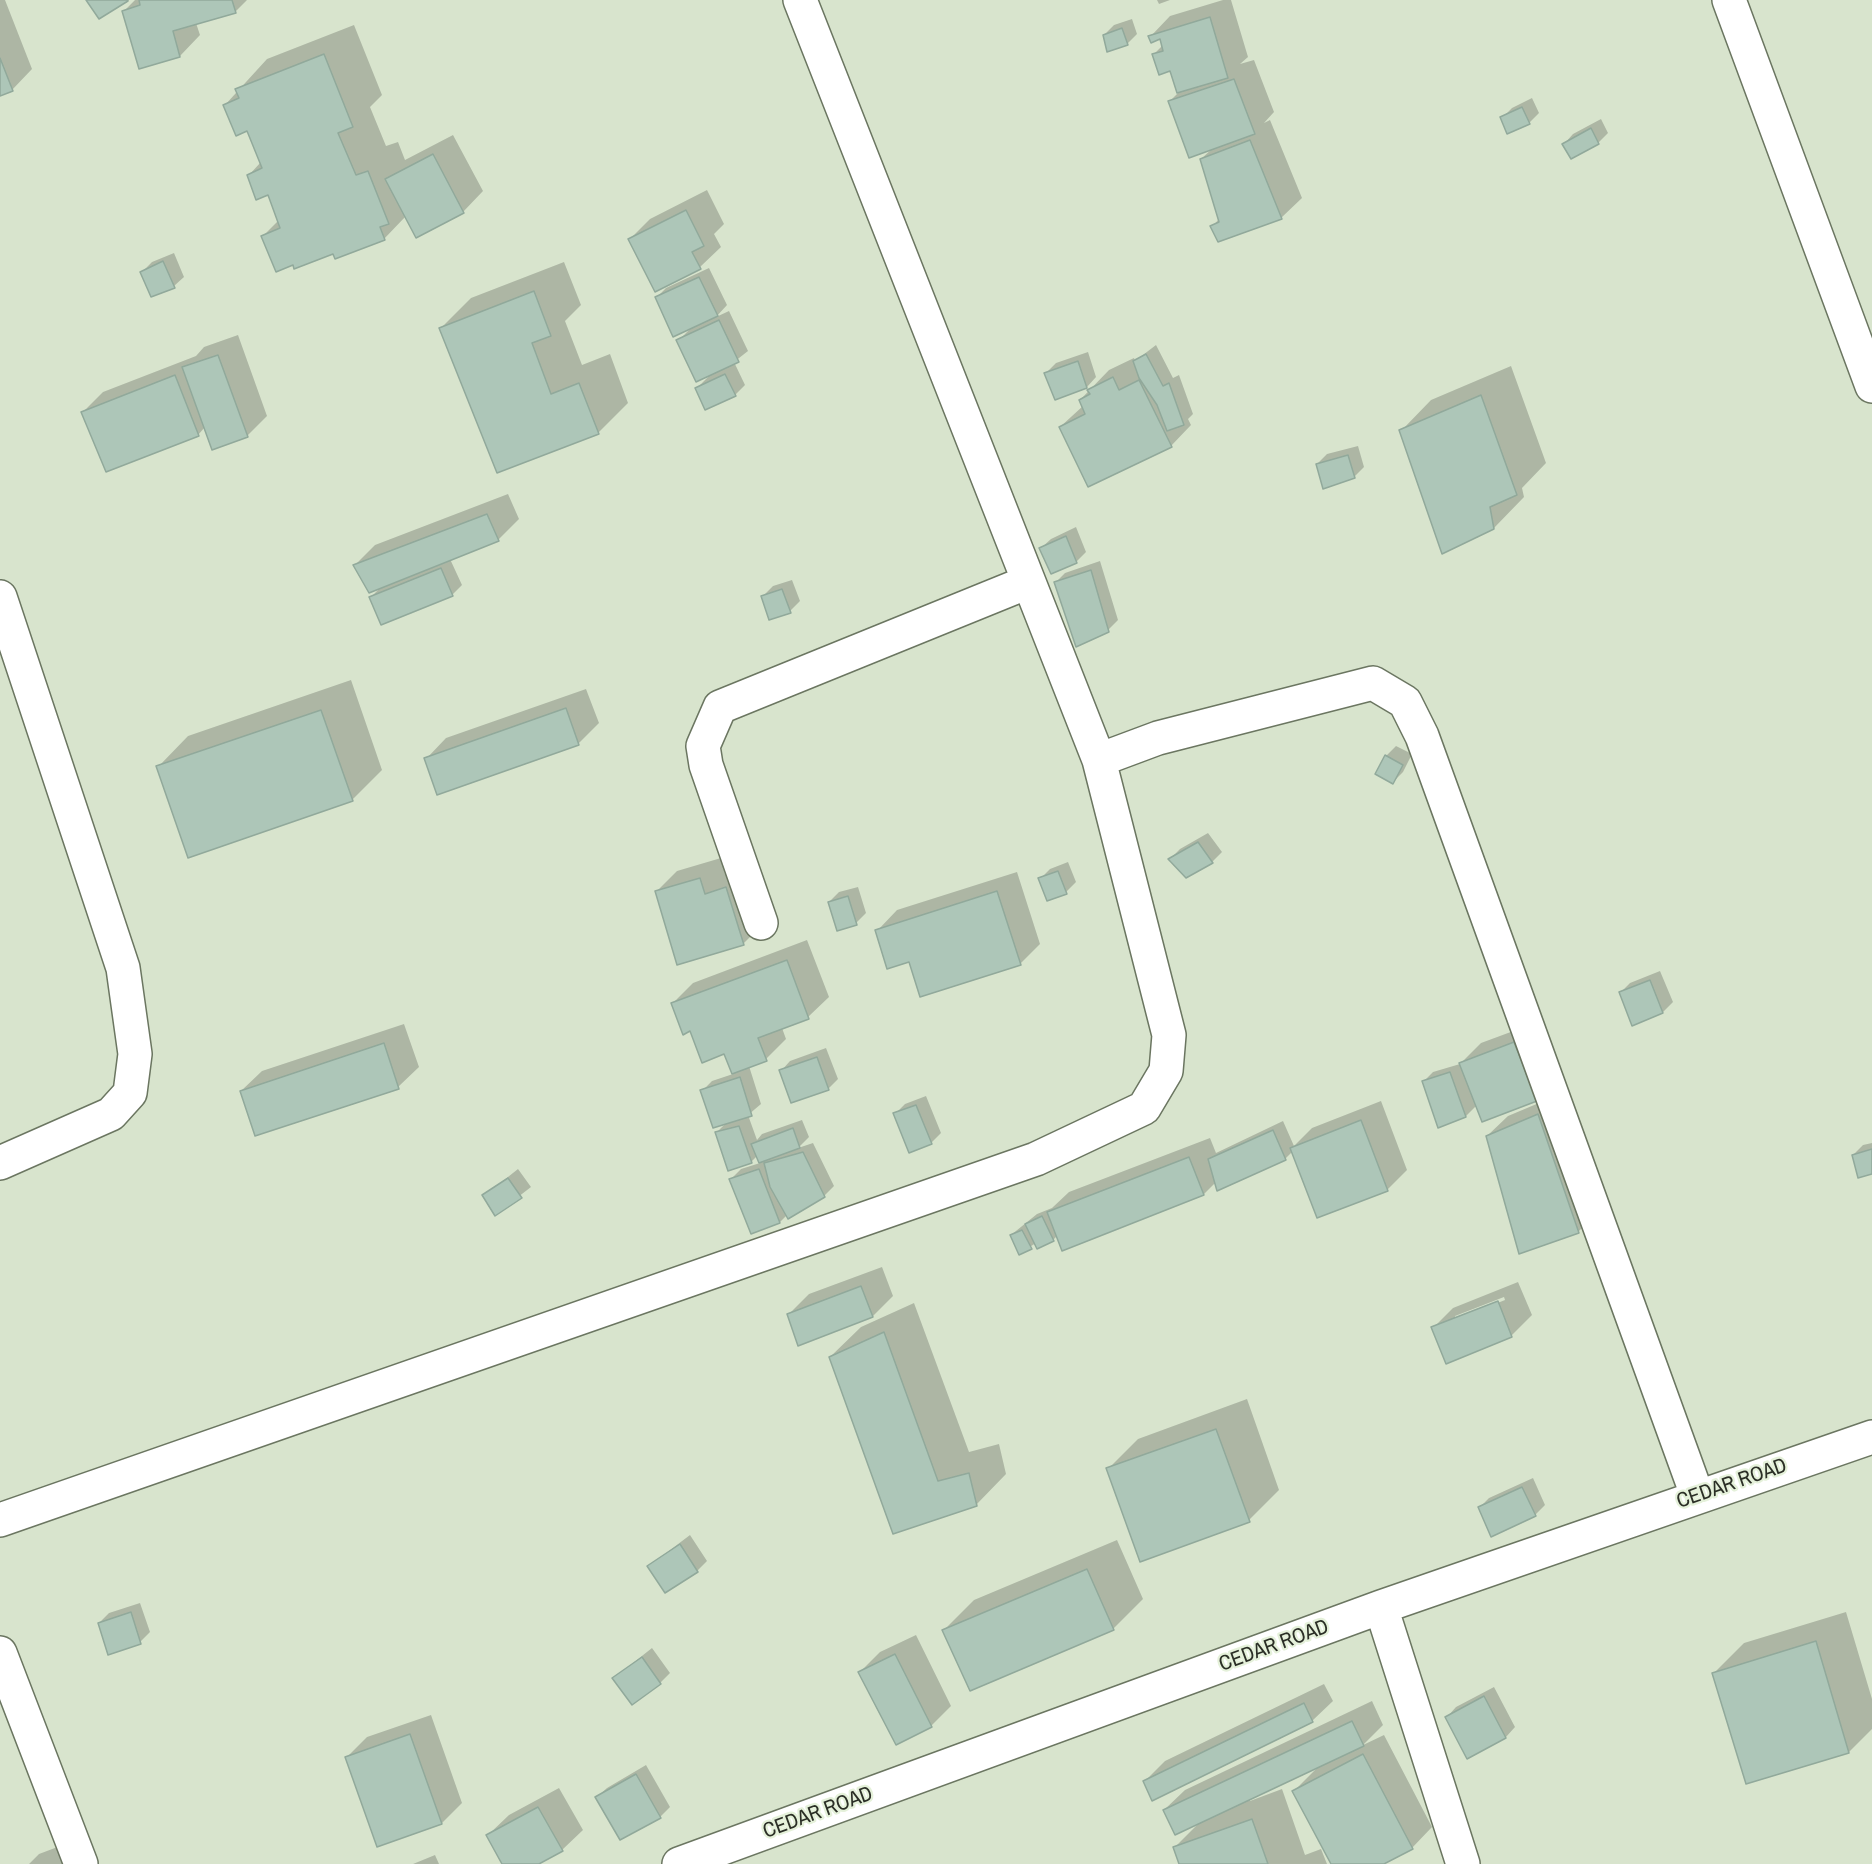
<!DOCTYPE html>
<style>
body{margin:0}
canvas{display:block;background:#d8e4cd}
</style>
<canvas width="1872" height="1864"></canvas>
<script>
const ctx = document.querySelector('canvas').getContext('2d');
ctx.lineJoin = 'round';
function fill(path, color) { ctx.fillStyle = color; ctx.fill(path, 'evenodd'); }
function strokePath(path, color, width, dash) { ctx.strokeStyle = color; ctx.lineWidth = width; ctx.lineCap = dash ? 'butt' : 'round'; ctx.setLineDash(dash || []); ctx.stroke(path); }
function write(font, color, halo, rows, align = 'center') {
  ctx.font = font + ' "Archivo Narrow",sans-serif'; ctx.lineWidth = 4.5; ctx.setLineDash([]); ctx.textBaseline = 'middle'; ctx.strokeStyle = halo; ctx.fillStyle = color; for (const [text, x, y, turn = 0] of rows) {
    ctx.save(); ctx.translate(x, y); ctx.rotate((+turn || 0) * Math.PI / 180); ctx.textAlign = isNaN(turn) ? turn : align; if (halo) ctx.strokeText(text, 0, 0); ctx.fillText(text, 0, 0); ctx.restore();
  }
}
const shadow = new Path2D(`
 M 0,0 L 5,0 L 32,69 L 12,90 L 0,95 Z
 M 135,0 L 247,0 L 235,12 L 196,23 L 200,35 L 180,56 L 124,11 Z
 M 1157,0 L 1170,0 L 1159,4 Z
 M 1223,0 L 1231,0 L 1248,57 L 1240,64 L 1254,60 L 1274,112 L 1264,123 L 1270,120 L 1302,198 L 1281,218 L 1212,227 L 1219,219 L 1201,159 L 1213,148 L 1170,101 L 1178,93 L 1171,69 L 1154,54 L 1163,45 L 1161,37 L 1150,37 L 1170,16 Z
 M 1132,19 L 1137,34 L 1127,44 L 1104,35 L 1114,25 Z
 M 354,25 L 382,95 L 370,107 L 386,146 L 398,142 L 405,160 L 453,135 L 483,191 L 463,212 L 406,216 L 384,239 L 333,252 L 263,236 L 279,220 L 268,193 L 249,175 L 261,162 L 248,129 L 225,105 L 267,59 Z
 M 1532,98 L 1539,113 L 1529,123 L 1502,118 L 1512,108 Z
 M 1601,119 L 1608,133 L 1599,142 L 1572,157 L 1564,144 L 1573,134 Z
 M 707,190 L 724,224 L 714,234 L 721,247 L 700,267 L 655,290 L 630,239 L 650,219 Z
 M 174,253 L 184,277 L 174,286 L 142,272 L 152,262 Z
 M 564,262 L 581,305 L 565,321 L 582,365 L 610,354 L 628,403 L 598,433 L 441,328 L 471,298 Z
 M 709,268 L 727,305 L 716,317 L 729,311 L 748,351 L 734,362 L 745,385 L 735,395 L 697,388 L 712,373 L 678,341 L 691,328 L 656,298 L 666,288 Z
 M 238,335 L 267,416 L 247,436 L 205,427 L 198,435 L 83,412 L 103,392 L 196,356 L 204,347 Z
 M 1156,345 L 1173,378 L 1179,375 L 1193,414 L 1188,419 L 1191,425 L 1171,446 L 1060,427 L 1083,406 L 1080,400 L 1109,370 L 1134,358 L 1135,361 Z
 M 1088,352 L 1096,377 L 1087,387 L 1046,373 L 1056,363 Z
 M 1511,366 L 1546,463 L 1522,488 L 1524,497 L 1494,528 L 1401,431 L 1431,400 Z
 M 1358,446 L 1364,467 L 1354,477 L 1317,464 L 1327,454 Z
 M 508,494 L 519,519 L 498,540 L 450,559 L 462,585 L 452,595 L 371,597 L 383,585 L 355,565 L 375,545 Z
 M 1076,527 L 1086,552 L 1076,562 L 1041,548 L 1051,539 Z
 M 1100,561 L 1118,620 L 1108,630 L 1055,583 L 1065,573 Z
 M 792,580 L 800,601 L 790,611 L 763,596 L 773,586 Z
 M 351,680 L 382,770 L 352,800 L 158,767 L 188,736 Z
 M 586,689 L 599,723 L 579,743 L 438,793 L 426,759 L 446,738 Z
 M 1396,746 L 1412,754 L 1403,772 L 1393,782 L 1386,756 Z
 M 1208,833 L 1222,852 L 1212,862 L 1170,859 L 1180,849 Z
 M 721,858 L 725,874 L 746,868 L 763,924 L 743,944 L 656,892 L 677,871 Z
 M 1068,862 L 1076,882 L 1066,892 L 1040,879 L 1050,869 Z
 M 1017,872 L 1040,944 L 1020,964 L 910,960 L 877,931 L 897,910 Z
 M 858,887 L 866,913 L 856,923 L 829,902 L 839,892 Z
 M 807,940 L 829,997 L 808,1017 L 782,1028 L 786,1039 L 766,1059 L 749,1066 L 761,1104 L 748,1115 L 757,1140 L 762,1134 L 802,1120 L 809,1137 L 798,1148 L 813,1143 L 834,1186 L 824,1196 L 788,1217 L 787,1215 L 780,1222 L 752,1232 L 731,1179 L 741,1169 L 760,1163 L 757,1156 L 752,1161 L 729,1170 L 716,1133 L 727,1122 L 702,1091 L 712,1081 L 733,1074 L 725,1052 L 691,1029 L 672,1004 L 693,983 Z
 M 1660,971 L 1673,1002 L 1663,1012 L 1633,1024 L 1620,993 L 1630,983 Z
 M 1535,1023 L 1536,1100 L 1477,1105 L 1466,1116 L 1423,1082 L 1433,1072 L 1460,1064 L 1481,1043 Z
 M 404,1024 L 419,1067 L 398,1087 L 241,1091 L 262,1071 Z
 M 826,1048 L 838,1079 L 828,1089 L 781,1071 L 790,1061 Z
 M 1558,1095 L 1599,1211 L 1579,1231 L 1520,1252 L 1487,1136 L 1508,1116 Z
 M 926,1096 L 941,1133 L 931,1143 L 895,1114 L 905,1104 Z
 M 1381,1101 L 1407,1170 L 1387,1190 L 1293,1151 L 1285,1159 L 1216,1182 L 1204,1194 L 1057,1236 L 1053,1240 L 1036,1243 L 1020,1253 L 1011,1235 L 1037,1214 L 1052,1208 L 1069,1192 L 1210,1138 L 1216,1153 L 1283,1121 L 1294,1146 L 1312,1128 Z
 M 1872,1143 L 1872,1172 L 1853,1155 L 1863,1145 Z
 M 518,1169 L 531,1187 L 496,1214 L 484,1196 Z
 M 882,1267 L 893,1296 L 873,1316 L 799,1344 L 789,1314 L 809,1294 Z
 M 1518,1282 L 1532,1315 L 1511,1336 L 1433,1328 L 1453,1308 ZM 1504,1297 L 1505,1300 L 1455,1320 L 1455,1316 Z
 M 914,1303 L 969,1452 L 999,1444 L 1006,1474 L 976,1505 L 894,1532 L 830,1357 L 861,1327 Z
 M 1247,1399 L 1279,1490 L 1249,1520 L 1108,1469 L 1138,1439 Z
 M 1533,1478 L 1545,1505 L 1535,1515 L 1479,1508 L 1489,1498 Z
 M 690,1535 L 707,1561 L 697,1571 L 649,1566 Z
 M 1117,1540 L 1143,1599 L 1113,1629 L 944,1630 L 974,1600 Z
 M 140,1603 L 150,1632 L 140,1642 L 99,1623 L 109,1613 Z
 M 1846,1612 L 1872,1699 L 1872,1729 L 1849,1752 L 1714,1673 L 1744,1643 Z
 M 916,1635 L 951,1706 L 931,1726 L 860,1672 L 880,1652 Z
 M 652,1648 L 670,1673 L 660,1683 L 614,1678 Z
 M 1324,1684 L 1333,1701 L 1312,1721 L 1144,1782 L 1165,1761 Z
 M 1494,1687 L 1515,1727 L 1506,1737 L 1468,1757 L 1447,1717 L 1456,1707 Z
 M 1372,1701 L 1383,1725 L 1363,1745 L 1384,1735 L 1432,1827 L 1412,1848 L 1380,1864 L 1332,1864 L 1294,1791 L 1318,1767 L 1249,1799 L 1250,1801 L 1282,1789 L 1305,1855 L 1321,1849 L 1327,1864 L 1181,1864 L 1175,1847 L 1199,1823 L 1164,1810 L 1185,1790 Z
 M 431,1715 L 462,1803 L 442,1823 L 346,1758 L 367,1737 Z
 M 646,1765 L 670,1807 L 660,1817 L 597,1797 L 607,1788 Z
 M 559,1788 L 583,1830 L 562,1850 L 536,1864 L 504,1864 L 488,1835 L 509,1815 Z
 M 76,1840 L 85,1864 L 29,1864 L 39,1854 Z
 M 435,1855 L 439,1864 L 413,1864 Z`);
const building = new Path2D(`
 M 86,0 L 128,0 L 128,1 L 99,19 Z
 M 139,0 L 232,0 L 236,13 L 173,31 L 180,57 L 139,69 L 122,11 L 140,5 Z
 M 1210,17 L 1228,78 L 1177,93 L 1170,71 L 1159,75 L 1152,54 L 1163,51 L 1160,39 L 1151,43 L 1148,36 Z
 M 1122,28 L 1128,45 L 1107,52 L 1103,35 Z
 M 324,54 L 353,127 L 338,133 L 356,175 L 368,171 L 389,224 L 380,227 L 385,240 L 335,259 L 333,254 L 294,269 L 293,265 L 276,272 L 261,236 L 280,228 L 268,195 L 256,200 L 247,175 L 262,168 L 247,131 L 236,136 L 223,105 L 239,98 L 235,89 Z
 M 0,58 L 13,91 L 0,96 Z
 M 1234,79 L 1255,134 L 1189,158 L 1168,101 Z
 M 1522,107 L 1530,124 L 1507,134 L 1500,117 Z
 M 1591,128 L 1599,144 L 1571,159 L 1562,144 Z
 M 1250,140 L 1282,219 L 1218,242 L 1210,226 L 1219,222 L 1200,159 Z
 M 433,154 L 464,213 L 416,238 L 385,179 Z
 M 686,210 L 704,246 L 692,252 L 701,269 L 655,292 L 628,239 Z
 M 163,261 L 175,288 L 151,297 L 140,272 Z
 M 699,277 L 718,316 L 673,337 L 655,297 Z
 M 534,291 L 551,336 L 532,343 L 551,394 L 579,383 L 599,434 L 497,473 L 439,328 Z
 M 719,320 L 739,362 L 696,382 L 676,340 Z
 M 1146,354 L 1163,386 L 1169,383 L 1184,425 L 1167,431 L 1157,405 L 1139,378 L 1133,361 Z
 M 218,355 L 248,437 L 212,450 L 182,367 Z
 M 1078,361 L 1087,388 L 1055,400 L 1044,373 Z
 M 725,374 L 736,396 L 705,410 L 695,388 Z
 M 175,375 L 199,436 L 106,472 L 81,412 Z
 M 1113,377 L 1119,390 L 1139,380 L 1172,447 L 1088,487 L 1059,427 L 1085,414 L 1079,400 L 1090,394 L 1087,390 Z
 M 1481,395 L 1517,495 L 1490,507 L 1494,529 L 1442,554 L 1399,430 Z
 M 1348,455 L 1355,478 L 1323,489 L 1316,464 Z
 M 487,514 L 499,541 L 369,593 L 353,565 Z
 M 1066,536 L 1077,563 L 1051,574 L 1039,548 Z
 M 441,568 L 453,596 L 381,625 L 369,597 Z
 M 1091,570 L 1109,632 L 1076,647 L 1054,582 Z
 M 782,589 L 791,613 L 769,620 L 761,596 Z
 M 566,708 L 579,745 L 437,795 L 424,758 Z
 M 321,710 L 353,801 L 188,858 L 156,766 Z
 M 1385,755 L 1403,765 L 1393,784 L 1375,774 Z
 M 1198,842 L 1213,863 L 1186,878 L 1168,859 Z
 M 1058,871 L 1067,894 L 1047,901 L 1038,878 Z
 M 700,878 L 705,894 L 726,887 L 744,945 L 677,965 L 655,891 Z
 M 997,891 L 1021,965 L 920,997 L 909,962 L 887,969 L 875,930 Z
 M 848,896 L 857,925 L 837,931 L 828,902 Z
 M 787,960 L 809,1019 L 758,1038 L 767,1061 L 732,1074 L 724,1054 L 702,1063 L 690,1031 L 683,1035 L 671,1003 Z
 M 1650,980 L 1663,1013 L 1632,1026 L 1619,992 Z
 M 1514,1042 L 1537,1101 L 1482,1122 L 1459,1063 Z
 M 384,1043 L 399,1089 L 255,1136 L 240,1091 Z
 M 817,1057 L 829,1090 L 791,1103 L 779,1070 Z
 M 1450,1072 L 1466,1117 L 1438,1128 L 1422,1081 Z
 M 740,1077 L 752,1116 L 713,1128 L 700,1090 Z
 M 916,1105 L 932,1144 L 909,1153 L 893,1113 Z
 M 1538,1114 L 1579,1233 L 1519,1254 L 1486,1136 Z
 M 1361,1120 L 1388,1191 L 1317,1218 L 1290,1148 Z
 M 739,1126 L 752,1163 L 728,1171 L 715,1132 Z
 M 793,1128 L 800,1148 L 759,1163 L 751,1144 Z
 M 1273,1130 L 1286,1160 L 1217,1191 L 1208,1159 Z
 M 1872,1149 L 1872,1174 L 1858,1178 L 1852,1155 Z
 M 803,1152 L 825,1197 L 788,1219 L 770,1187 L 764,1163 Z
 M 1189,1157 L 1204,1195 L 1062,1251 L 1047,1212 Z
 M 759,1169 L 780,1223 L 751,1234 L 729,1179 Z
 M 508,1178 L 522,1198 L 495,1216 L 482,1195 Z
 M 1042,1216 L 1054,1241 L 1037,1249 L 1025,1224 Z
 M 1022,1230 L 1032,1249 L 1019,1255 L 1010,1235 Z
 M 861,1286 L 873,1317 L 798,1346 L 787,1314 Z
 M 1498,1301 L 1512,1337 L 1446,1364 L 1431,1327 Z
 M 884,1332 L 938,1481 L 969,1473 L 977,1506 L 893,1534 L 829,1357 Z
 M 1216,1429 L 1250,1522 L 1140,1562 L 1106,1468 Z
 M 1522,1487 L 1536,1516 L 1491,1537 L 1478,1507 Z
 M 680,1544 L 698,1572 L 665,1593 L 647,1566 Z
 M 1087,1569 L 1114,1630 L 970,1691 L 942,1630 Z
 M 131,1612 L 141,1644 L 108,1655 L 98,1623 Z
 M 1816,1641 L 1849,1753 L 1746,1784 L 1712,1673 Z
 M 895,1654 L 932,1727 L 896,1745 L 858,1672 Z
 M 642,1657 L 661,1684 L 632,1705 L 612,1678 Z
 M 1484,1696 L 1506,1738 L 1467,1759 L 1445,1717 Z
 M 1304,1703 L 1313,1722 L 1152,1801 L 1143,1781 Z
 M 1352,1721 L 1364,1746 L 1175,1835 L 1163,1810 Z
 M 410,1734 L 442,1824 L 377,1847 L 345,1757 Z
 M 1363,1754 L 1413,1849 L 1384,1864 L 1331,1864 L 1292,1791 Z
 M 636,1774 L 661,1818 L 620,1840 L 595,1797 Z
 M 538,1807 L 563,1851 L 539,1864 L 502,1864 L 486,1835 Z
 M 1252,1819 L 1268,1864 L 1179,1864 L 1173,1847 Z`);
const street = new Path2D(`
 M 800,0 L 1099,760 L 1158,738 L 1373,683 L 1405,702 L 1422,736 L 1697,1495
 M 1729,0 L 1872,386
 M 0,597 L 123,968 L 135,1054 L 130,1093 L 111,1114 L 0,1163
 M 761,923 L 706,765 L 703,746 L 720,707 L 1028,582
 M 0,1520 L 1036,1159 L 1144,1108 L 1166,1071 L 1169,1035 L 1099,760
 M 1381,1607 L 1463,1864
 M 0,1653 L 81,1864
 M 679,1864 L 1381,1607 L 1872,1437`);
const streetNames = [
 ["CEDAR ROAD",1732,1484,-19],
 ["CEDAR ROAD",1274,1646,-20],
 ["CEDAR ROAD",818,1813,-20]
];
fill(shadow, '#0003');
fill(building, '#adc6b8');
strokePath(building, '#91a99b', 1.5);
strokePath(street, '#6b7661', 36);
strokePath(street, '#fff', 33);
write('21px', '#2b2f26', '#e5f1da', streetNames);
</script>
